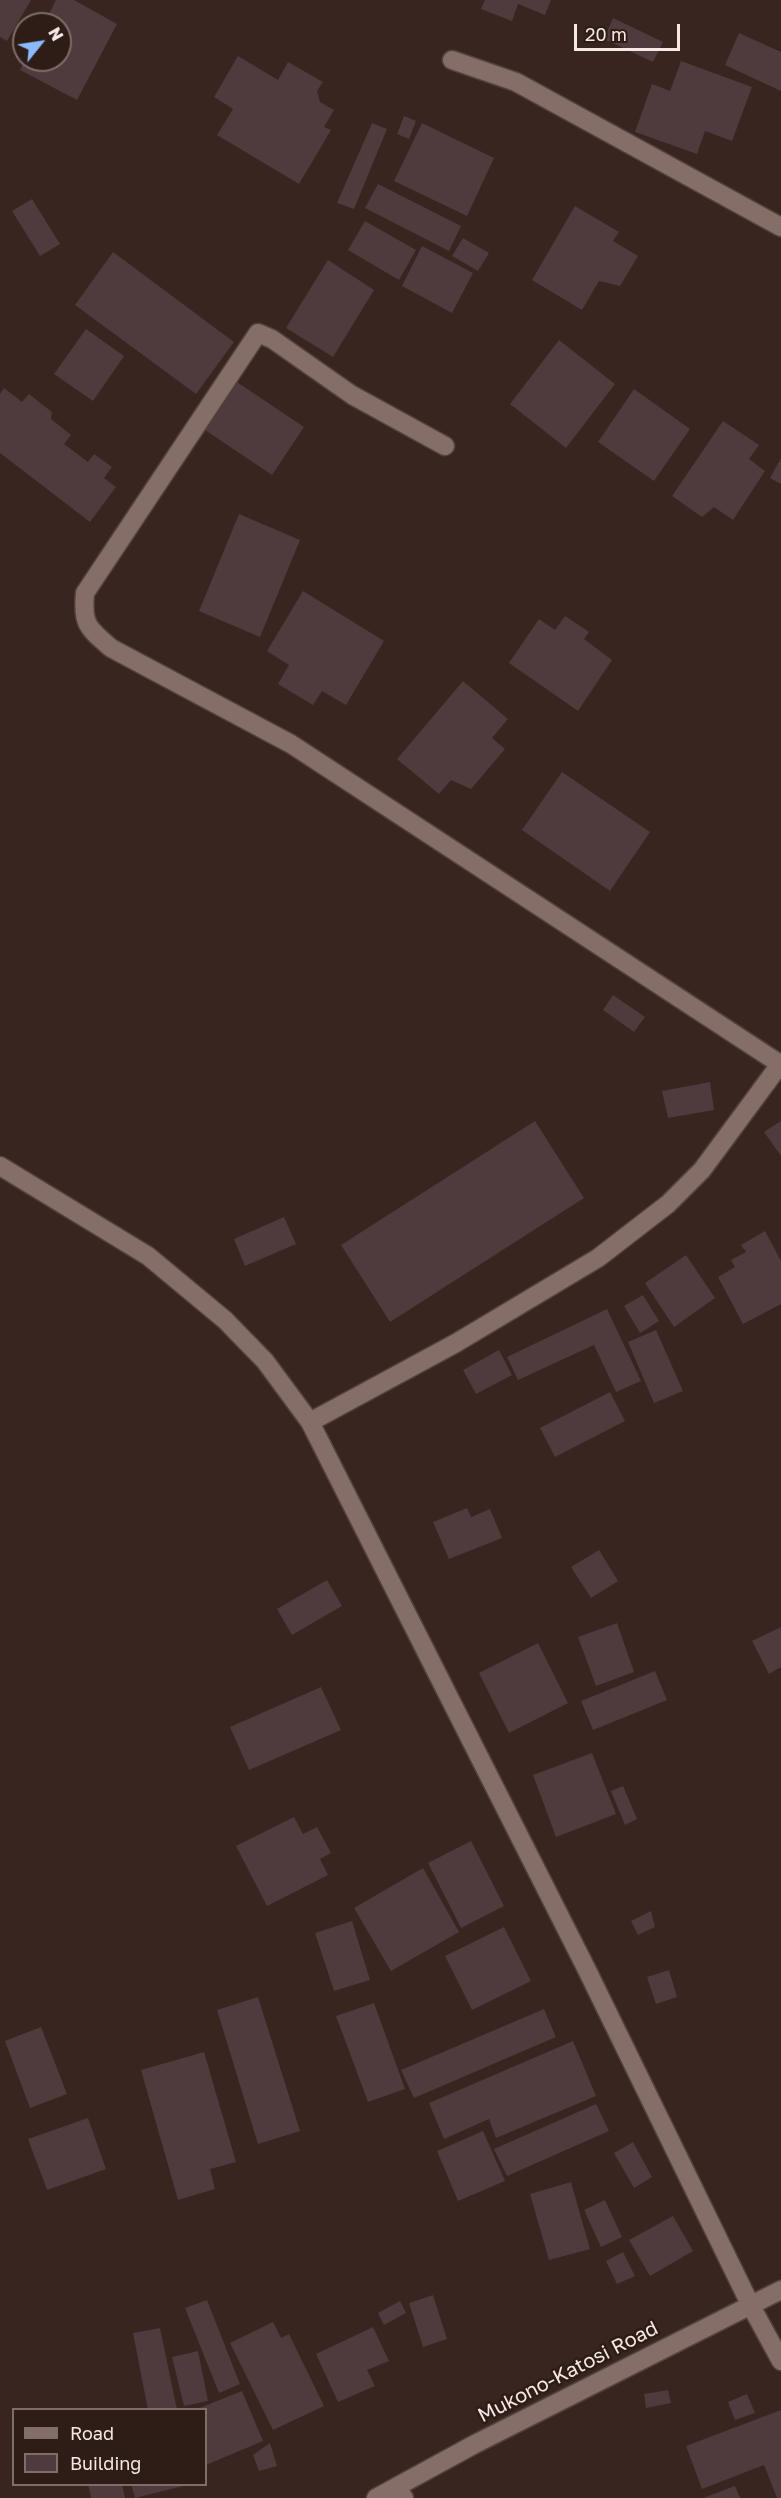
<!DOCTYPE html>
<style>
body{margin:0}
#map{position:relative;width:781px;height:2498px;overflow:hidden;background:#382520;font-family:"Golos Text",sans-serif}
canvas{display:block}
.legend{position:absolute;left:12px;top:2408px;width:195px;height:78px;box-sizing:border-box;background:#2e1c17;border:2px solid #7e6e69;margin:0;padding:8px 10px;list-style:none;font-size:18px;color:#f5e8e5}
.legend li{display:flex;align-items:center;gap:12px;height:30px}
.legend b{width:30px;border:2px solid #7e6e69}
.north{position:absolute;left:12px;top:12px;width:60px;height:60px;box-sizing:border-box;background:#2e1c17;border:2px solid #7e6e69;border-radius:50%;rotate:60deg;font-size:16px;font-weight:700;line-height:24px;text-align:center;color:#f5e8e5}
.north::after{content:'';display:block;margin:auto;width:21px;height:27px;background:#8abafc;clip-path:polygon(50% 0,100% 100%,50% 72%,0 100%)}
.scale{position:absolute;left:574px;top:24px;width:106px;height:27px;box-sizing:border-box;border:3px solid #f5e8e5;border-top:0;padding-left:8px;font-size:18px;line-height:21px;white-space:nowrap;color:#f5e8e5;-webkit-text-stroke:4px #2e1c17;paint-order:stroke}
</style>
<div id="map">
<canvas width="781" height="2498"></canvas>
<ul class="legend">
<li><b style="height:8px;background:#846e67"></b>Road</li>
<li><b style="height:16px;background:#4f3a3d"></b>Building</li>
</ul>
<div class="north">N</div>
<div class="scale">20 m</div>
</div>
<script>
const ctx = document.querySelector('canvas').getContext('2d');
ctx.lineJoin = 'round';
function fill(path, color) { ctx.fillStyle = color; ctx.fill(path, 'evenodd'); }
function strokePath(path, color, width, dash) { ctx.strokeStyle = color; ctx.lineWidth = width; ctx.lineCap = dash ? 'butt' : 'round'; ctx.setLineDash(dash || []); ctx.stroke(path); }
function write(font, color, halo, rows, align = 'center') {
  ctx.font = font + ' "Golos Text",sans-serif'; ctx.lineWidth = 5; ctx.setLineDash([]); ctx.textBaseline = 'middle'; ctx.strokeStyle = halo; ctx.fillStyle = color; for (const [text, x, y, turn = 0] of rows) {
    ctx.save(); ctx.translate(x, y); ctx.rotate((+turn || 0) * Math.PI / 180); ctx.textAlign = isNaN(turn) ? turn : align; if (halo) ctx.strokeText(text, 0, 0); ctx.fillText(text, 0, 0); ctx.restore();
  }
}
const building = new Path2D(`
 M 0,0 L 31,0 L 7,41 L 0,37 Z
 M 56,0 L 74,0 L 117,24 L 77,100 L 20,70 L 25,60 L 60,60 L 60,24 L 44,24 Z
 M 485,0 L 551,0 L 545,15 L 518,4 L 512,21 L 481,9 Z
 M 613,18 L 663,42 L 653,62 L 604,39 Z
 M 739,33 L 781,52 L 781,91 L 725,65 Z
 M 238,56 L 278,80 L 288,62 L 323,82 L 317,91 L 320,102 L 334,110 L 324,127 L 331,130 L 299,184 L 217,135 L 233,109 L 214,97 Z
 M 681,61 L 752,87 L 732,141 L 705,131 L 697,154 L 635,132 L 652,84 L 670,91 Z
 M 404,116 L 416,121 L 409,139 L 397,134 Z
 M 372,123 L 387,129 L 354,209 L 337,203 Z
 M 422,123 L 494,158 L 467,216 L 394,181 Z
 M 378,184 L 461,226 L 449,251 L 365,208 Z
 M 32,199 L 60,244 L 40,256 L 12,211 Z
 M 575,206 L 619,232 L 613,241 L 638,256 L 620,286 L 599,281 L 582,310 L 532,280 Z
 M 365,221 L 416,250 L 399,280 L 348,250 Z
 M 463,238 L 489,253 L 478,271 L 452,256 Z
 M 422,246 L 473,273 L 452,313 L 402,286 Z
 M 113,252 L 234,342 L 196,394 L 75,305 Z
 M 328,260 L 374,290 L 333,357 L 286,328 Z
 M 86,329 L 124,356 L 93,401 L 54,374 Z
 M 559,340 L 615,384 L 566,448 L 510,404 Z
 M 234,380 L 304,427 L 272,475 L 202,428 Z
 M 4,388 L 22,402 L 29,394 L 52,412 L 51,419 L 71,435 L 64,444 L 88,462 L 94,454 L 112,467 L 104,478 L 116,487 L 90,522 L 0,453 L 0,394 Z
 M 634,389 L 690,429 L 654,481 L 598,442 Z
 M 723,421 L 759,445 L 749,459 L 765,471 L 733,520 L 714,507 L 702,517 L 672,496 Z
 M 781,458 L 781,484 L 770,478 Z
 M 239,514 L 300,540 L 260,637 L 199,611 Z
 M 303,591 L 384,641 L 346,705 L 322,691 L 313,705 L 278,684 L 289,665 L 267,651 Z
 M 565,616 L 589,632 L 584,639 L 612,660 L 578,711 L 509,663 L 539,619 L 555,630 Z
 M 463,681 L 508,719 L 492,738 L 505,749 L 471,789 L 451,780 L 439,794 L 397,759 Z
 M 562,772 L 650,832 L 610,891 L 522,830 Z
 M 613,995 L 645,1017 L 634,1032 L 603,1010 Z
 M 710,1082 L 714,1110 L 668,1118 L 662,1091 Z
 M 535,1121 L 584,1198 L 390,1322 L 341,1245 Z
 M 781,1121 L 781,1156 L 764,1132 Z
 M 284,1217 L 296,1244 L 245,1266 L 234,1239 Z
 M 765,1231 L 781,1261 L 781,1304 L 743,1324 L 718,1277 L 735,1267 L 731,1260 L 746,1252 L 741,1245 Z
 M 686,1255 L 715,1298 L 674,1327 L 645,1283 Z
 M 643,1295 L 659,1321 L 640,1333 L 624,1306 Z
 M 607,1309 L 641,1381 L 616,1392 L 594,1345 L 518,1380 L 507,1357 Z
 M 656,1330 L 683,1391 L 654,1403 L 628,1342 Z
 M 499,1350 L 512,1375 L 476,1394 L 463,1370 Z
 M 610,1392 L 625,1421 L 555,1457 L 540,1428 Z
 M 467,1508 L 471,1517 L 490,1509 L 502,1538 L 449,1559 L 433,1522 Z
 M 599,1550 L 618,1581 L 591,1598 L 571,1567 Z
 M 327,1580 L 342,1606 L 292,1635 L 277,1609 Z
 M 617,1623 L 634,1672 L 596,1686 L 578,1637 Z
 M 781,1627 L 781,1667 L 769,1674 L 752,1641 Z
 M 538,1643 L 568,1703 L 509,1733 L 479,1673 Z
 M 655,1671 L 667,1700 L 593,1730 L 581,1701 Z
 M 321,1687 L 341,1730 L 249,1770 L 230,1727 Z
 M 592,1753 L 616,1814 L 556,1837 L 533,1775 Z
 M 623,1786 L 637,1819 L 625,1825 L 611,1791 Z
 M 294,1817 L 303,1834 L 317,1827 L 331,1853 L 320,1859 L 328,1875 L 267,1906 L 236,1846 Z
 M 471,1841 L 504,1906 L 461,1928 L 428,1863 Z
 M 423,1868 L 459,1932 L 391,1971 L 354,1908 Z
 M 651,1911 L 655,1927 L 638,1935 L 631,1921 Z
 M 352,1921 L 370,1980 L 334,1991 L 315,1933 Z
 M 504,1927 L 531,1981 L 472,2010 L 445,1956 Z
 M 669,1970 L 677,1997 L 656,2004 L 647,1977 Z
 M 258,1997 L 300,2131 L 258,2144 L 217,2010 Z
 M 374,2003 L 405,2089 L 368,2102 L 336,2016 Z
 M 544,2009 L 556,2037 L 414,2098 L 401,2070 Z
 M 41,2027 L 67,2094 L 30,2108 L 5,2041 Z
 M 573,2041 L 596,2096 L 496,2138 L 489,2119 L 444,2139 L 429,2103 Z
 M 204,2052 L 236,2162 L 210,2169 L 215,2189 L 178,2200 L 141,2070 Z
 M 596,2104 L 609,2131 L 507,2176 L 494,2149 Z
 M 88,2118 L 106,2169 L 47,2190 L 28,2139 Z
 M 483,2131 L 505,2181 L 458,2201 L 437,2151 Z
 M 633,2142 L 652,2177 L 634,2188 L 614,2153 Z
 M 571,2182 L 590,2249 L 549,2260 L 530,2194 Z
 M 605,2200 L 622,2237 L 601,2247 L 584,2210 Z
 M 673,2216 L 693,2251 L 650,2276 L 629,2240 Z
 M 623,2252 L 635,2276 L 617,2284 L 606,2261 Z
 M 433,2295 L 447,2339 L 423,2347 L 409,2303 Z
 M 207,2300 L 240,2384 L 219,2393 L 185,2308 Z
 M 400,2301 L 406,2313 L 384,2325 L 378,2313 Z
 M 273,2322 L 281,2338 L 289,2334 L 324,2406 L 273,2430 L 230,2343 Z
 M 373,2327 L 389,2361 L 367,2370 L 375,2386 L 338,2402 L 316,2354 Z
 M 160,2328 L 177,2410 L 148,2410 L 133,2333 Z
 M 198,2351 L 208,2401 L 184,2406 L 172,2357 Z
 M 668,2390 L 671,2403 L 646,2408 L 644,2394 Z
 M 242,2391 L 263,2441 L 206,2465 L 206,2410 L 197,2409 Z
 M 747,2394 L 755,2413 L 735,2420 L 728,2402 Z
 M 781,2410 L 781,2498 L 777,2498 L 764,2465 L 702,2489 L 686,2446 Z
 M 270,2443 L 277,2466 L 259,2471 L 253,2455 Z
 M 88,2484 L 122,2484 L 125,2498 L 91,2498 Z
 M 131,2484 L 187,2484 L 187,2485 L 135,2498 Z
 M 735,2486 L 740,2498 L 703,2498 Z`);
const minor = new Path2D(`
 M 452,60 L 516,82 L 781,227
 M 445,446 L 352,395 L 272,339 L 258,333 L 85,593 C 82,625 88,628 111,648 L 291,744 L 780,1064
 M 310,1422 L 456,1343 L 598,1258 L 668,1204 L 702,1170 L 781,1063
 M 751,2306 L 781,2361
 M 397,2487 L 404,2498`);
const tertiary = new Path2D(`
 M 0,1166 L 148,1256 L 225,1320 L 265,1361 L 310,1422 L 587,1970 L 751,2306`);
const secondary = new Path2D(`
 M 376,2498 L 475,2444 L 781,2290`);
const streetNames = [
 ["Mukono-Katosi Road",568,2372,-27]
];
fill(building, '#4f3a3d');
strokePath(minor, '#52423e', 21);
strokePath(tertiary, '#52423e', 21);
strokePath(secondary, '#52423e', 21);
strokePath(minor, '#846e67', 18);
strokePath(tertiary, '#846e67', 18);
strokePath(secondary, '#846e67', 18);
write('20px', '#f5e8e5', '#2e1c17', streetNames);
</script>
